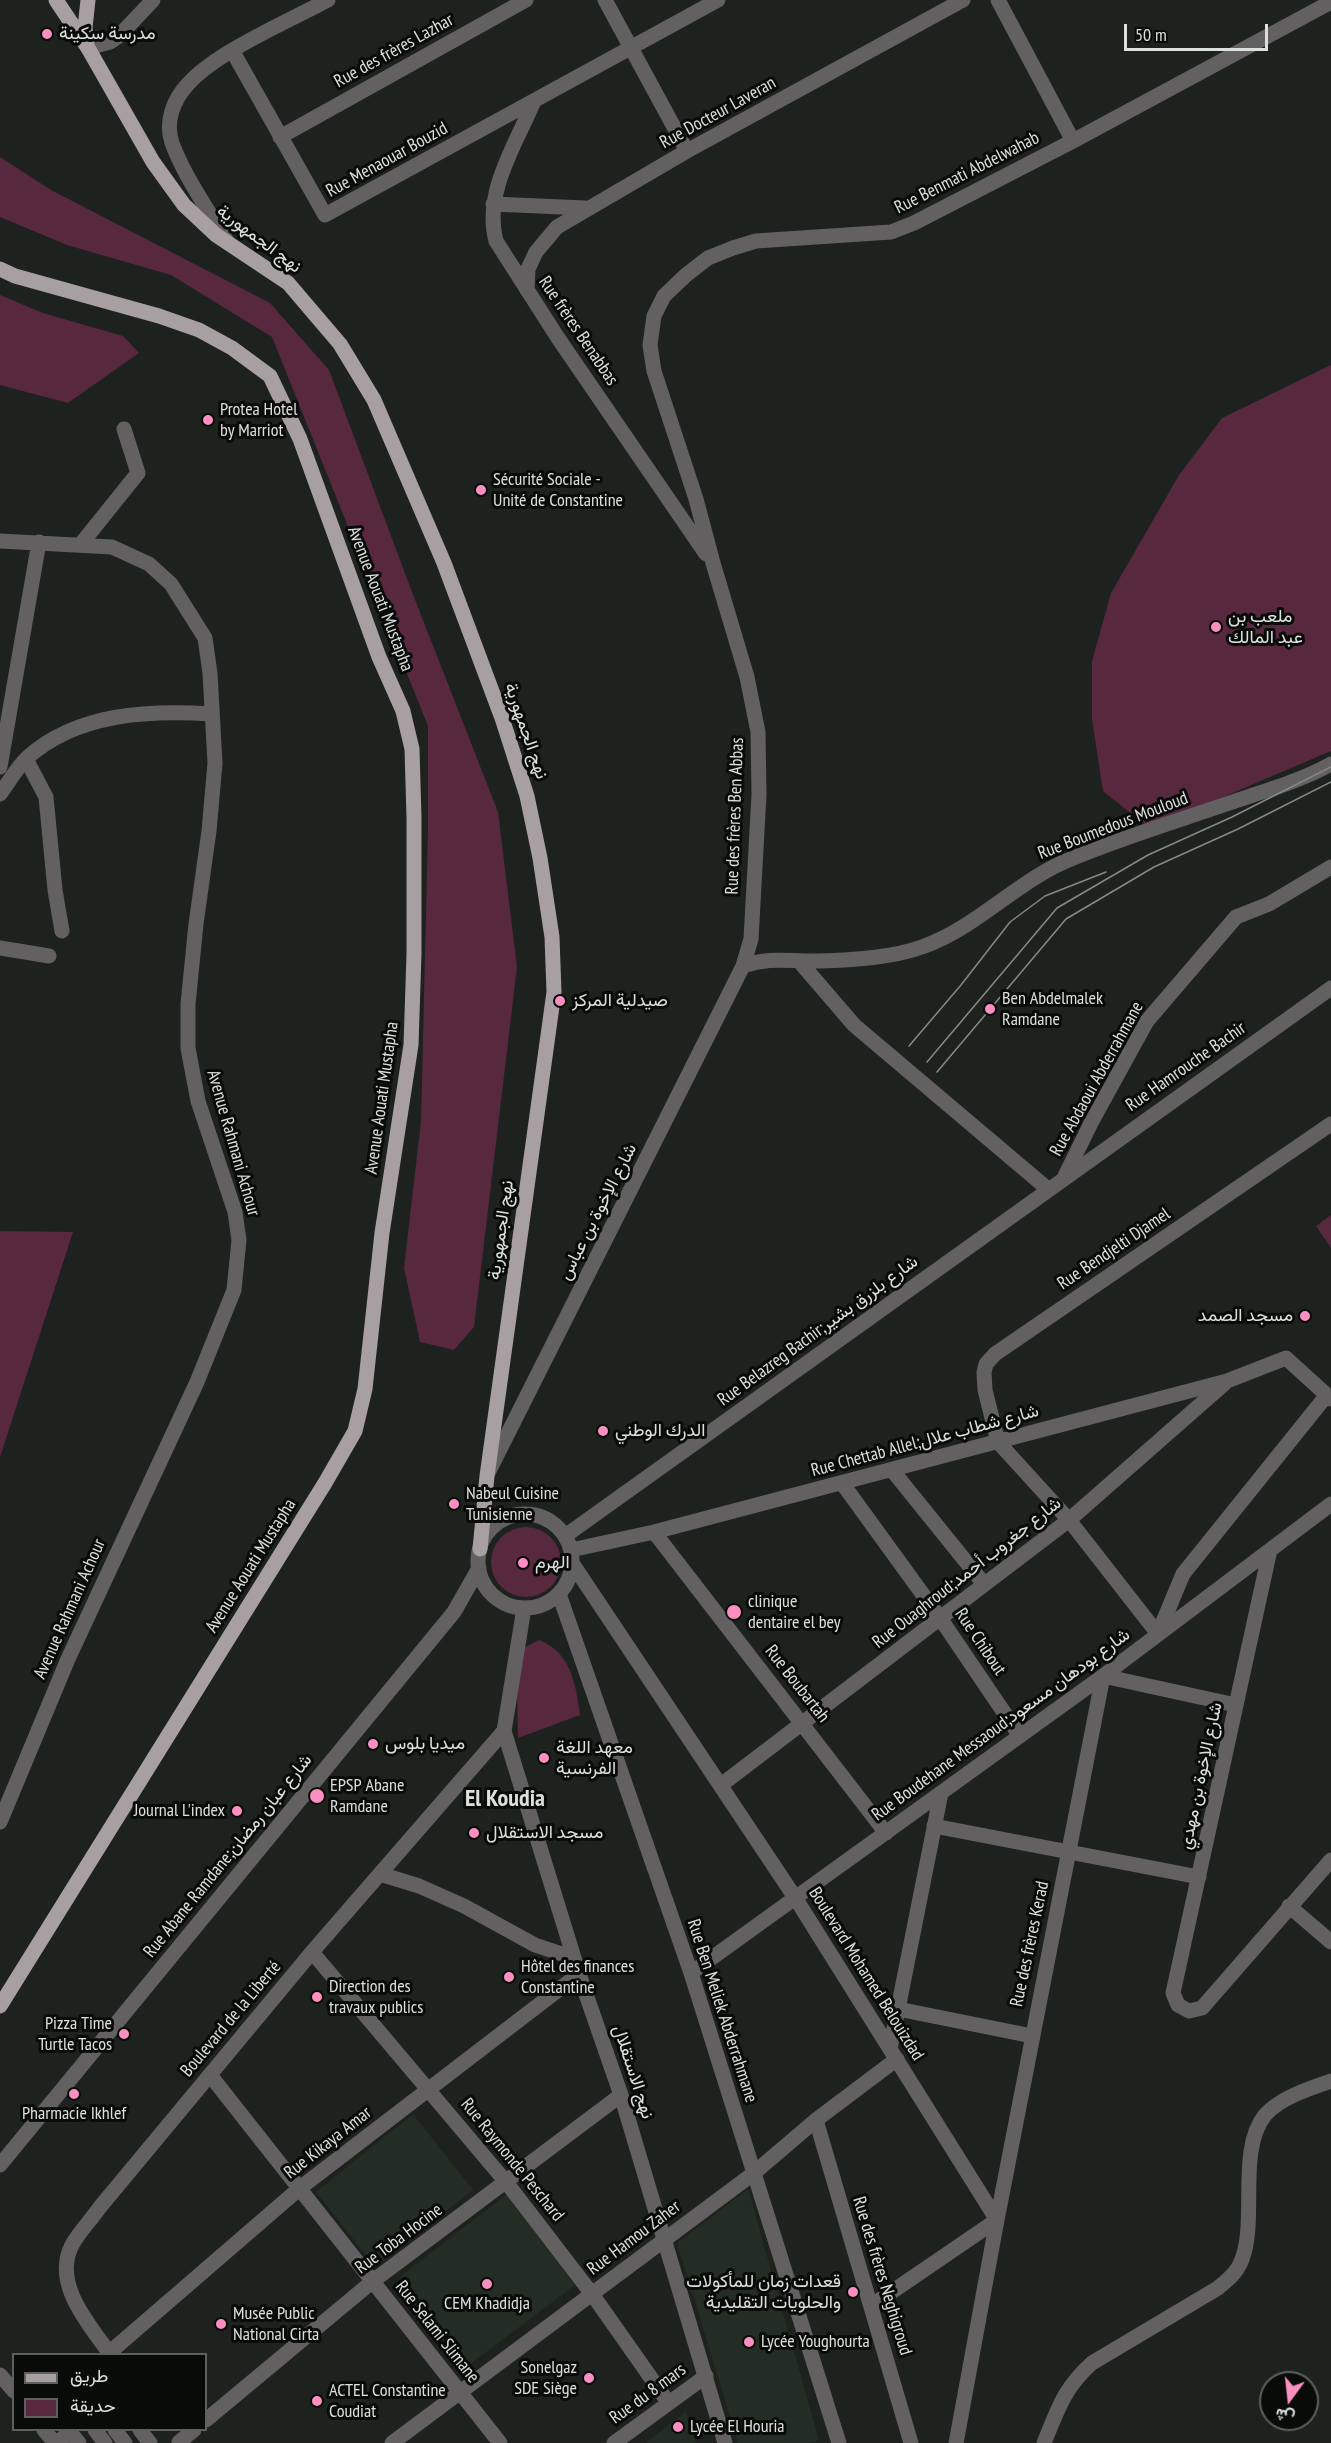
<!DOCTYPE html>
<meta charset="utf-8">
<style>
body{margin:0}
#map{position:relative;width:1331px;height:2443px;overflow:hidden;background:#1d221e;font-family:"PT Sans Narrow",Vazirmatn,sans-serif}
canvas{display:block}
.legend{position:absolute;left:12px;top:2353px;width:195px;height:78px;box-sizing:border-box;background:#090b09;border:2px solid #5d605e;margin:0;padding:8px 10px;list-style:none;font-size:18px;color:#dce0dd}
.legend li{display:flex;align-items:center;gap:12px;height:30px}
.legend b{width:30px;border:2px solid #5d605e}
.north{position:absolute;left:1259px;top:2371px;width:60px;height:60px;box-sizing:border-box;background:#090b09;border:2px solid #5d605e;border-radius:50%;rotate:195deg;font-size:16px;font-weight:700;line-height:24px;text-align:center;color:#dce0dd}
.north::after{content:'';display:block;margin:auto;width:21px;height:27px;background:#fc8fc1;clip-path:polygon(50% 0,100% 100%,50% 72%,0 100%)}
.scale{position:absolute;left:1124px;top:24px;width:144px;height:27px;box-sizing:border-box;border:3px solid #dce0dd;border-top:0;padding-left:8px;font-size:18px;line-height:21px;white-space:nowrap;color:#dce0dd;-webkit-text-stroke:4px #090b09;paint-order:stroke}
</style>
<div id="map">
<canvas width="1331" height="2443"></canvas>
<ul class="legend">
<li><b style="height:8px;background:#a79fa2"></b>طريق</li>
<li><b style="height:16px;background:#57283e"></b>حديقة</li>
</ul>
<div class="north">ش</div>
<div class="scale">50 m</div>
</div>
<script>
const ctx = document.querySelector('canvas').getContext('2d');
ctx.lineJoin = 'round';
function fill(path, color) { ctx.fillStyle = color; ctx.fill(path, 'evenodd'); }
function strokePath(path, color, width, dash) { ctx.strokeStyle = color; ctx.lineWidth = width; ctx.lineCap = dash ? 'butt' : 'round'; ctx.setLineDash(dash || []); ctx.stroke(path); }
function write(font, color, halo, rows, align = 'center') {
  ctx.font = font + ' "PT Sans Narrow",Vazirmatn,sans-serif'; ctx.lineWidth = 6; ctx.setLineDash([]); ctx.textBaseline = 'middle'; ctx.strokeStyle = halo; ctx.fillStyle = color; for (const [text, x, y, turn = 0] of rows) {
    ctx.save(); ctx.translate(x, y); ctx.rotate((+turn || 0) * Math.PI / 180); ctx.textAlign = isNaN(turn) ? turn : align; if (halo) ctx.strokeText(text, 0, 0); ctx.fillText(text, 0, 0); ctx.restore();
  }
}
const built = new Path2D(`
 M 413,2114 L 473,2190 L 374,2266 L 316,2192 Z
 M 748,2189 L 819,2440 L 810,2443 L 738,2443 L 677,2243 Z
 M 506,2195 L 575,2285 L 461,2371 L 399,2289 L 400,2279 L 403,2274 Z
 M 686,2411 L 696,2443 L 646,2443 Z`);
const green = new Path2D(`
 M 0,157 L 51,190 L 270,303 L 329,370 L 412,592 L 498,812 L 517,967 L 474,1327 L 454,1350 L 420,1342 L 404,1268 L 421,1121 L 428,831 L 428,726 L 272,337 L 171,275 L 67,245 L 0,217 Z
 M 0,295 L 43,313 L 123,336 L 139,353 L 68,403 L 0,385 Z
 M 1331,365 L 1331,751 L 1202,806 L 1145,825 L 1103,791 L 1092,720 L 1092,661 L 1111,593 L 1179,475 L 1222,418 Z
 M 1331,1215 L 1331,1248 L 1316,1226 Z
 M 0,1231 L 73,1232 L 0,1457 Z
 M491 1562a35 35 0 1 1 70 0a35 35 0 1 1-70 0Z
 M 539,1640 C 571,1652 576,1685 580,1715 L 518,1738 L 517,1690 L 524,1648 Z`);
const minor = new Path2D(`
 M 605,0 L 687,151
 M 998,0 L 1073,141
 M 88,48 L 110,42 L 119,36 L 153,0
 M 233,52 L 325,215 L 718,0
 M 534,101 C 516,144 483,193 496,241 L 558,338 L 706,554
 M 280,137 L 526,0
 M 493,204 L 585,208
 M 228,243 C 209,211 185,178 172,143 C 165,122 173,100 188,84 C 216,52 289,21 328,0
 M 527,290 L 528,269 L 536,252 L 557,227 L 687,151 L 963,0
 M 0,541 L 112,547 L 149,564 L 171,584 L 205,638 L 210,673 L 215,763 L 209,831 L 196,924 L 188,1004 L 188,1048 L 198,1101 L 235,1212 L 239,1240 L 234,1290 L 197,1382 L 68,1659 L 0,1822
 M 81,544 L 138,473 L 124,429
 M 26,759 L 46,797 L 55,890 L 62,931
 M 0,767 L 39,542
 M 0,794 C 9,782 17,767 28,757 C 78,713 148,710 212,714
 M 0,948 L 49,956
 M 799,961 L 854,1025 L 1049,1190
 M 743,966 C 771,956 790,962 819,961 C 852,960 891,958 922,947 C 976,928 1015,883 1066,861 C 1122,837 1181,820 1238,800 C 1269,790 1302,780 1331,764
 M 1065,1176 L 1091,1123 L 1147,1021 L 1236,917 L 1269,904 L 1331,867
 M 1327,1395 L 1183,1574 L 1158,1634 L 1069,1520 L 998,1442 L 985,1390 L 984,1372 L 986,1364 L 995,1354 L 1331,1124
 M 892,1470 L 984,1584
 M 488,1473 L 743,966 L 751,939 L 759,795 L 758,732 L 747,677 L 713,563 L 696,499 L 654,371 L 650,345 L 654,316 L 664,296 L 686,275 L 708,258 L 733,248 L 756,241 L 891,232 L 914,223 L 1073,141 L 1331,2
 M 842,1483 L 940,1618 L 1020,1736
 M478 1561a47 47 0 1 1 94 0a47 47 0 1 1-94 0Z
 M 654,1532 L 886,1833
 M 565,1536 L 1331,988
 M 571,1550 L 654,1532 L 1227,1381 L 1286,1358 L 1331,1399
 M 1270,1550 L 1173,1993 L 1178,2005 L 1189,2011 L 1202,2008 L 1331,1860
 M 572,1563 L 796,1899 L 997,2220 L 956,2443
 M 559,1594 L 691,1973 L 839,2443
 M 524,1608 L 504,1731 L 579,1974 L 621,2095 L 725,2443
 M 721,1785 L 1069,1520 L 1225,1383
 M 934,1826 L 1199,1877
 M 380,1874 L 419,1886 L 464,1906 L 535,1945 L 574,1958
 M 1289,1906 L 1331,1942
 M 312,1952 L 506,2182 L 592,2294 L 668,2402
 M 691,1973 L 1103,1676 L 1331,1504
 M 898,2009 L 1032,2036
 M 890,2049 L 941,1793
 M 210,2075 L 500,2443
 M 816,2120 L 911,2443
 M 0,2165 L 454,1612 L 479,1568
 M 871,2306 L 997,2220 L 1103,1676 L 1236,1705
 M 109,2353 L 300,2188 L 579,1974
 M 110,2354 C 89,2324 52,2284 72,2245 C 79,2232 91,2220 100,2207 L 312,1952 L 504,1731
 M 0,2375 L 14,2391
 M 206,2420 L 373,2281 L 621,2095
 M 44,2430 L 55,2443
 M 95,2430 L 105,2443
 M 115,2430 L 125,2443
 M 140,2430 L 150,2443
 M 179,2442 L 194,2430
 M 57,2443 L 70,2432 L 79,2443
 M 392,2443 L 754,2173 L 816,2120 L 897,2059
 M 614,2443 L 706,2376
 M 1044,2443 C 1058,2409 1064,2388 1092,2363 L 1218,2288 C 1226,2281 1235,2275 1240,2264 C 1259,2226 1236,2151 1265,2115 C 1280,2098 1310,2088 1331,2081`);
const major = new Path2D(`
 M 56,0 L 88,48 L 153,162 L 184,205 L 216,235 L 288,283 L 340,344 L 374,400 L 444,563 L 502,718 L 527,796 L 540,858 L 552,937 L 554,992 L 487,1476 L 480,1549
 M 87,45 L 85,28 L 88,0
 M 0,269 L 15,276 L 159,316 L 199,330 L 232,348 L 270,376 L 300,439 L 379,657 L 403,711 L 412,749 L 414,817 L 414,954 L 411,1045 L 382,1233 L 365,1389 L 355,1431 L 325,1483 L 0,2006`);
const tram = new Path2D(`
 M 909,1046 L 961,985 L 1010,922 L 1045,896 L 1106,872
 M 927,1062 L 1057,908 L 1148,855 L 1232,817 L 1331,767
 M 937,1072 L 1066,919 L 1154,867 L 1238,829 L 1331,782`);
const markers = [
 [47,34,6,"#fc8fc1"],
 [208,420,6,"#fc8fc1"],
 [481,490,6,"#fc8fc1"],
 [1216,627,6,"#fc8fc1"],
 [560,1001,6,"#fc8fc1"],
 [990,1009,6,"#fc8fc1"],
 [1305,1316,6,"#fc8fc1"],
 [603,1431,6,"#fc8fc1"],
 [454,1504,6,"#fc8fc1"],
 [523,1563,6,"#fc8fc1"],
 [734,1612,8,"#fc8fc1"],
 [373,1744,6,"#fc8fc1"],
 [544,1758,6,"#fc8fc1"],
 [317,1796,8,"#fc8fc1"],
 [237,1811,6,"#fc8fc1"],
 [474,1833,6,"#fc8fc1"],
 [509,1977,6,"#fc8fc1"],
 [317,1997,6,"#fc8fc1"],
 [124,2034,6,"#fc8fc1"],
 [74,2094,6,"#fc8fc1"],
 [487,2284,6,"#fc8fc1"],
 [853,2292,6,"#fc8fc1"],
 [221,2324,6,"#fc8fc1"],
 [749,2342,6,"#fc8fc1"],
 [589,2378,6,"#fc8fc1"],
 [317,2401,6,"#fc8fc1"],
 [678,2427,6,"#fc8fc1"]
];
const poiNames = [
 ["مدرسة سكينة",59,34],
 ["Protea Hotel",220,410],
 ["by Marriot",220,431],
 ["Sécurité Sociale -",493,480],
 ["Unité de Constantine",493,501],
 ["ملعب بن",1228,617],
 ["عبد المالك",1228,638],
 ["Ben Abdelmalek",1002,999],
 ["Ramdane",1002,1020],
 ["صيدلية المركز",572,1001],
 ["مسجد الصمد",1293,1316,"right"],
 ["الدرك الوطني",615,1431],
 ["Nabeul Cuisine",466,1494],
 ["Tunisienne",466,1515],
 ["الهرم",535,1563],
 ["clinique",748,1602],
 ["dentaire el bey",748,1623],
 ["ميديا بلوس",385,1744],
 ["معهد اللغة",556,1748],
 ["الفرنسية",556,1769],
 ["EPSP Abane",330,1786],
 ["Ramdane",330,1807],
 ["Journal L'index",225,1811,"right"],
 ["مسجد الاستقلال",486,1833],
 ["Hôtel des finances",521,1967],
 ["Constantine",521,1988],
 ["Direction des",329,1987],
 ["travaux publics",329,2008],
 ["Pizza Time",112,2024,"right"],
 ["Turtle Tacos",112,2045,"right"],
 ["Pharmacie Ikhlef",74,2114,"center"],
 ["قعدات زمان للمأكولات",841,2282,"right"],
 ["والحلويات التقليدية",841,2303,"right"],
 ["CEM Khadidja",487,2304,"center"],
 ["Musée Public",233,2314],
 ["National Cirta",233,2335],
 ["Lycée Youghourta",761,2342],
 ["Sonelgaz",577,2368,"right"],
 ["SDE Siège",577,2389,"right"],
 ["ACTEL Constantine",329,2391],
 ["Coudiat",329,2412],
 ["Lycée El Houria",690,2427]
];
const streetNames = [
 ["Rue des frères Lazhar",394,51,-29],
 ["Rue Docteur Laveran",718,113,-29],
 ["Rue Menaouar Bouzid",387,160,-29],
 ["Rue Benmati Abdelwahab",967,173,-27],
 ["نهج الجمهورية",259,239,37],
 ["Rue frères Benabbas",578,331,56],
 ["Avenue Aouati Mustapha",380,599,69],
 ["نهج الجمهورية",526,731,71],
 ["Rue des frères Ben Abbas",735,816,-88],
 ["Rue Boumedous Mouloud",1113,826,-21],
 ["Rue Hamrouche Bachir",1186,1067,-35],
 ["Rue Abdaoui Abderrahmane",1097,1079,-61],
 ["Avenue Aouati Mustapha",382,1098,-82],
 ["Avenue Rahmani Achour",233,1143,74],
 ["شارع الإخوة بن عباس",598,1212,-63],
 ["نهج الجمهورية",501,1230,-82],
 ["Rue Bendjelti Djamel",1114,1249,-34],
 ["Rue Belazreg Bachir;شارع بلزرق بشير",818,1331,-36],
 ["Rue Chettab Allel;شارع شطاب علال",925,1441,-15],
 ["Avenue Aouati Mustapha",251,1566,-58],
 ["Rue Ouaghroud;شارع جغروب أحمد",967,1573,-38],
 ["Avenue Rahmani Achour",70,1609,-66],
 ["Rue Chibout",980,1642,56],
 ["Rue Boubartah",797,1684,52],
 ["Rue Boudehane Messaoud;شارع بودهان مسعود",1001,1725,-36],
 ["شارع الإخوة بن مهدي",1201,1776,-78],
 ["Rue Abane Ramdane;شارع عبان رمضان",228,1856,-51],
 ["Rue des frères Kerad",1030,1944,-78],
 ["Boulevard Mohamed Belouizdad",866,1974,58],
 ["Rue Ben Meliek Abderrahmane",722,2011,72],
 ["Boulevard de la Liberté",231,2019,-50],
 ["نهج الاستقلال",633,2072,72],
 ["Rue Kikaya Amar",328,2143,-38],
 ["Rue Raymonde Peschard",512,2160,51],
 ["Rue Hamou Zaher",634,2238,-37],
 ["Rue Toba Hocine",399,2239,-37],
 ["Rue des frères Neghigroud",882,2276,73],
 ["Rue Selami Slimane",437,2332,52],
 ["Rue du 8 mars",648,2394,-36]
];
const districtNames = [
 ["El Koudia",505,1799]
];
fill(built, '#232d24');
fill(green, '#57283e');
strokePath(minor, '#636061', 15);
strokePath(major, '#a79fa2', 15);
strokePath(tram, '#868a87', 1.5);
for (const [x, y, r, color] of markers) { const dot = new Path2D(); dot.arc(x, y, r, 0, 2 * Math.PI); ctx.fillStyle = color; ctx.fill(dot); strokePath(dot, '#090b09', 2); }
write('18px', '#dce0dd', '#090b09', poiNames, 'left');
write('18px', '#dce0dd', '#090b09', streetNames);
write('bold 24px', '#dce0dd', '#090b09', districtNames);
</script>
